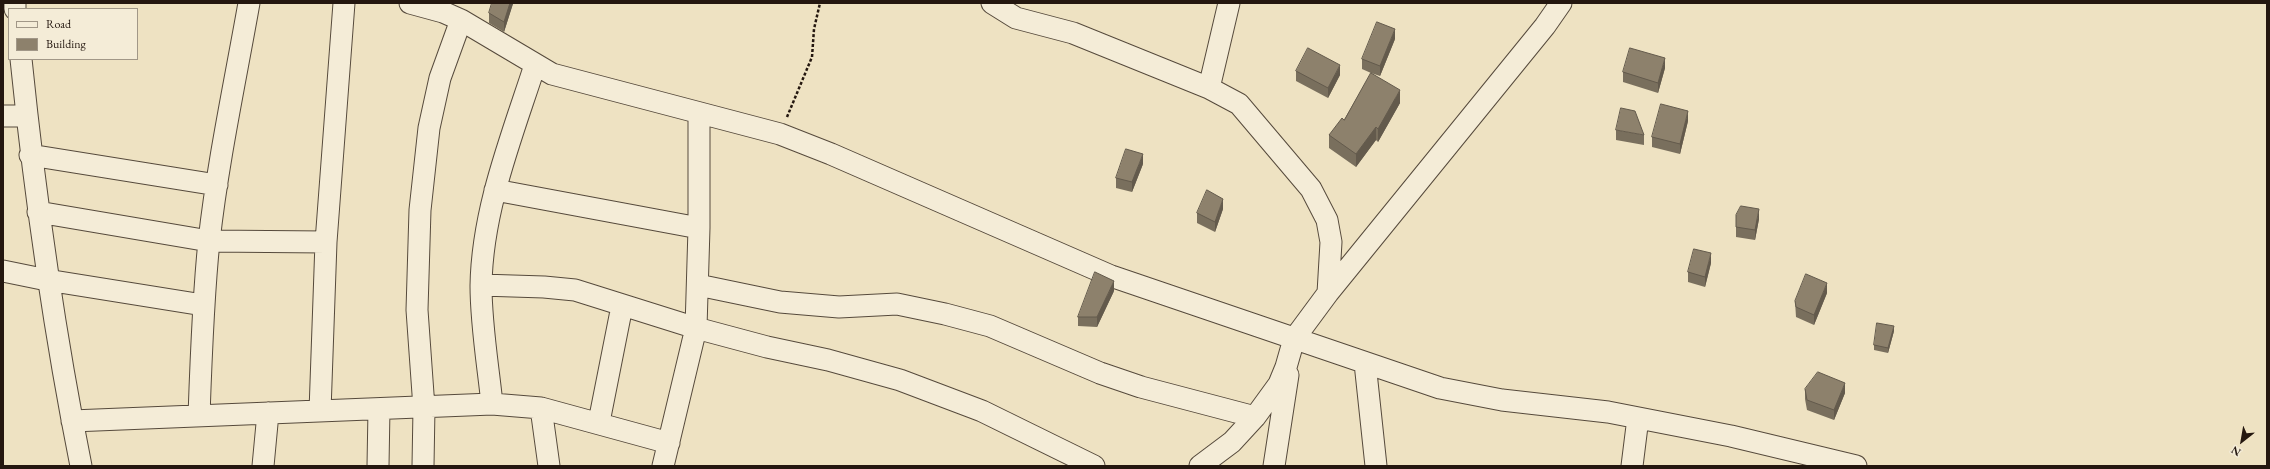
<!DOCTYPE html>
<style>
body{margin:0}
#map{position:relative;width:2270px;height:469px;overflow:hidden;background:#eee2c2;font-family:"EB Garamond",serif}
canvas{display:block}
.frame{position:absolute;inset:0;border:4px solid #24170f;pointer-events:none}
.legend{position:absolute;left:8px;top:8px;width:130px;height:52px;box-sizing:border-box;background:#f4ecd7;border:1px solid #a19787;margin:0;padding:5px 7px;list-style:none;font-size:12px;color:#24170f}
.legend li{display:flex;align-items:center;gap:8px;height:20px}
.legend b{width:20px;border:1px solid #a19787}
.north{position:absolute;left:2222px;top:421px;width:40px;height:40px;-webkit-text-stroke:3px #f4ecd7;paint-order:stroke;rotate:211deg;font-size:11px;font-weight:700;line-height:16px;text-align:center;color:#24170f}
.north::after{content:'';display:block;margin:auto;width:14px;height:18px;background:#24170f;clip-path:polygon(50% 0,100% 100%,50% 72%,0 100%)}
</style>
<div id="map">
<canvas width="2270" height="469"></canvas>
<div class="frame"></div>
<ul class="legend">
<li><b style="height:5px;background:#f4ecd7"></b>Road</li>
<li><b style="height:11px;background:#8d816c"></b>Building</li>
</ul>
<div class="north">N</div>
</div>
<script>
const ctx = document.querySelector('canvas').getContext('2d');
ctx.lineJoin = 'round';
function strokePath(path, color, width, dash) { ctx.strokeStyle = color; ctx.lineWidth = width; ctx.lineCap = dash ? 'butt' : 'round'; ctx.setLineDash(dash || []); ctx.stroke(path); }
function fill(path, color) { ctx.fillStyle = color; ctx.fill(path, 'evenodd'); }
const path = new Path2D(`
 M 787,117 L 812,57 L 814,29 L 820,3`);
const minor = new Path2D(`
 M 15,3 L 15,9
 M 410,3 L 443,12 L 461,20 L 552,74 L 780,134 L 831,154 L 1111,276 L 1440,388 L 1502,400 L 1608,412 L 1731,436 L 1856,466
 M 992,3 L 1016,18 L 1073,33 L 1209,88 L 1239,104 L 1311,189 L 1327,220 L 1331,242 L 1328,293
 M 21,59 C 35,196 54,331 81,466
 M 1209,88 L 1229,3
 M 3,116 L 27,116
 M 30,155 L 217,185
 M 495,190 L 699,228
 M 38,212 L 209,241 L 326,242
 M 3,271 L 47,280 L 203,305
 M 481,285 L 544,287 L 575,290 L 696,328 L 767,347 L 828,360 L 900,380 L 982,411 L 1094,466
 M 698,285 L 780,302 L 839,307 L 897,304 L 945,314 L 990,326 L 1100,373 L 1141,387 L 1255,417
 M 1365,363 L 1376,466
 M 492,404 C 488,365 481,325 481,286 C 482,210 512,136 535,65
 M 541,408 L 549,466
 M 320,411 L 326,242 L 344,3
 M 199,416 C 201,358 203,299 209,241 C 218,161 235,82 249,3
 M 72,421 L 492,404 L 541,408 L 669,443
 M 599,422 L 622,306
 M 263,466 L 268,413
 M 378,466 L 379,409
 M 423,466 L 424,408 L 417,310 L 420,210 L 429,128 L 440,78 L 461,20
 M 663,466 L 696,328 L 699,228 L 699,113
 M 1200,466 L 1232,442 L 1255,417 L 1279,384 L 1286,367 L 1294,339 L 1328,293 L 1545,26 L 1561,3
 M 1274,466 L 1288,375
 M 1632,466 L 1638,418`);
const wall = new Path2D(`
 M 513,3 L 504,32 L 489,23 L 489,13 Z
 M 1395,39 L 1380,76 L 1371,73 L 1400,103 L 1378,142 L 1376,140 L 1356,167 L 1329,148 L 1329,135 L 1344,120 L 1371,73 L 1362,69 L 1362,59 Z
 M 1665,68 L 1658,93 L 1623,82 L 1623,72 Z
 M 1296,71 L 1340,75 L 1328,98 L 1296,81 Z
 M 1688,121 L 1680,154 L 1652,147 L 1652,137 Z
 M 1616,130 L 1644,135 L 1644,145 L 1616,140 Z
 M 1143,164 L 1132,192 L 1116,188 L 1116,178 Z
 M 1223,209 L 1215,232 L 1197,223 L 1197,213 Z
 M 1736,215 L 1759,219 L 1755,240 L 1736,237 Z
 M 1711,263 L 1705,287 L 1688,282 L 1688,272 Z
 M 1114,291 L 1097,327 L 1078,326 L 1078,317 Z
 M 1827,293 L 1814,325 L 1796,317 L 1795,301 Z
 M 1894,331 L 1888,353 L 1874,350 L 1874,345 Z
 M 1805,389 L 1845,393 L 1834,420 L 1807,410 L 1805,399 Z`);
const shadedWall = new Path2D(`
 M 510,3 L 513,3 L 513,4 L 504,32 L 504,22 Z
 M 1395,29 L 1395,39 L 1380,76 L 1380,66 Z
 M 1665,58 L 1665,68 L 1658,93 L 1658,83 Z
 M 1340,65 L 1340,75 L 1328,98 L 1328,88 Z
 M 1400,90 L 1400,103 L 1378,142 L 1378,129 Z
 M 1688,111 L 1688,121 L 1680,154 L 1680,144 Z
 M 1376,127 L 1376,140 L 1356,167 L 1356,154 Z
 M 1143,154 L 1143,164 L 1132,192 L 1132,182 Z
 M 1223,199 L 1223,209 L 1215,232 L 1215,222 Z
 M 1759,209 L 1759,219 L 1755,240 L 1755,230 Z
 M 1711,253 L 1711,263 L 1705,287 L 1705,277 Z
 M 1114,281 L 1114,291 L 1097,327 L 1097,317 Z
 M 1827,283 L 1827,293 L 1814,325 L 1814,315 Z
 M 1894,326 L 1894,331 L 1888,353 L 1888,348 Z
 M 1845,383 L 1845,393 L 1834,420 L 1834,410 Z`);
const building = new Path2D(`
 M 492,3 L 510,3 L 504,22 L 489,13 Z
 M 1377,22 L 1395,29 L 1380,66 L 1362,59 Z
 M 1308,48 L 1340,65 L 1328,88 L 1296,71 Z
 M 1630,48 L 1665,58 L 1658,83 L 1623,72 Z
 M 1371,73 L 1400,90 L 1378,129 L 1376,127 L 1356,154 L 1329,135 L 1342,118 L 1344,120 Z
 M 1661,104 L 1688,111 L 1680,144 L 1652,137 Z
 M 1621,108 L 1635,111 L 1644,135 L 1616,130 Z
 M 1126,149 L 1143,154 L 1132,182 L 1116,178 Z
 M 1207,190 L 1223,199 L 1215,222 L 1197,213 Z
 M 1741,206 L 1759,209 L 1755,230 L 1736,227 L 1736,215 Z
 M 1694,249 L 1711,253 L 1705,277 L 1688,272 Z
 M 1095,272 L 1114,281 L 1097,317 L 1078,317 Z
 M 1806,274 L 1827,283 L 1814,315 L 1796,307 L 1795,301 Z
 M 1877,323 L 1894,326 L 1888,348 L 1874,345 Z
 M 1818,372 L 1845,383 L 1834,410 L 1807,400 L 1805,389 Z`);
strokePath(minor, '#564a3c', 23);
strokePath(path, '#24170f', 2.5, [3, 2]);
strokePath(minor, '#f4ecd7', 21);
fill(wall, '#796f5d');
fill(shadedWall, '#635a4c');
fill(building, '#8d816c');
strokePath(building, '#635a4c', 1);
</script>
